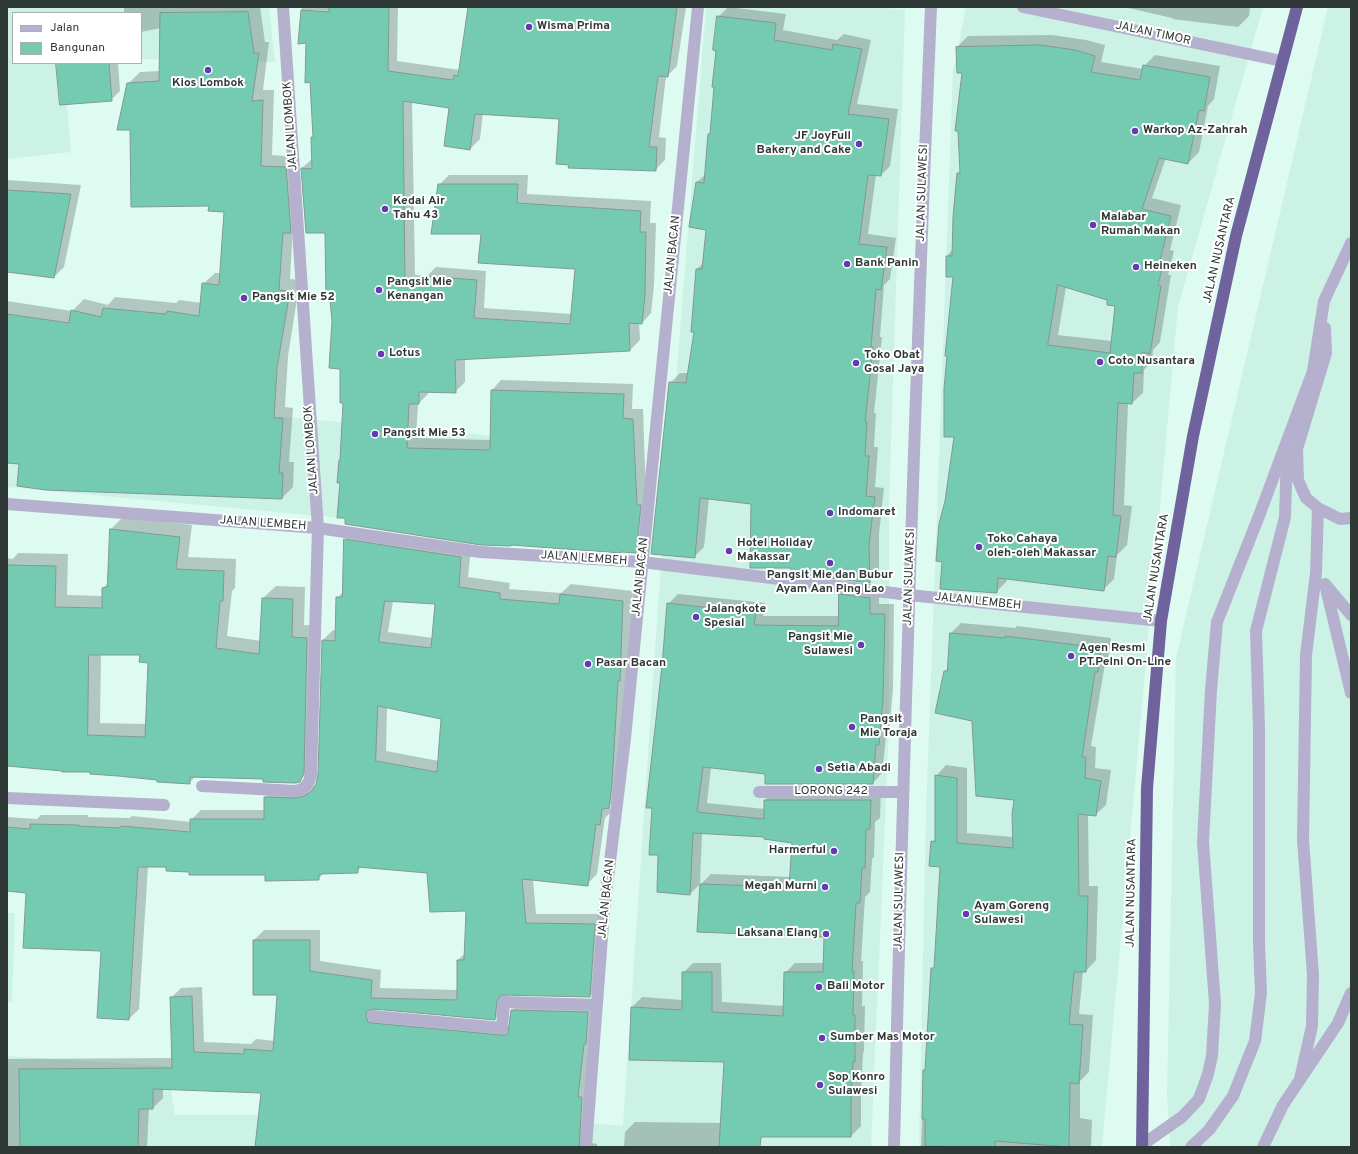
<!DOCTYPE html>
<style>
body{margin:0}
#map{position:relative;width:1358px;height:1154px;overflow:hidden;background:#defbf1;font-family:Overpass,sans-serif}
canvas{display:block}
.frame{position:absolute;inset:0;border:8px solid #2e3935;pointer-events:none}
.legend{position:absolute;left:12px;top:12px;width:130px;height:52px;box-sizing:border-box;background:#fff;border:1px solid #abb0ae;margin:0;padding:5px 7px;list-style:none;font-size:12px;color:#2e3935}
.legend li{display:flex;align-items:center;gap:8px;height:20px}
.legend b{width:20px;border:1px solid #abb0ae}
</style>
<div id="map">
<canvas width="1358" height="1154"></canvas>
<div class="frame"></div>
<ul class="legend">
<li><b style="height:5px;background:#b5b0cd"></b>Jalan</li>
<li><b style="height:11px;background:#75cbb1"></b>Bangunan</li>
</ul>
</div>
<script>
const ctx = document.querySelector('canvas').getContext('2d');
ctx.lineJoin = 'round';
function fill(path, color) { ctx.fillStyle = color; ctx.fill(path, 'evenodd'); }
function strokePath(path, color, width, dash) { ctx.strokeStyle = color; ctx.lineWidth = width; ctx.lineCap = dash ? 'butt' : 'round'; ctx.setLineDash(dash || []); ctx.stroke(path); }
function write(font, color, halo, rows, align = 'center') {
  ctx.font = font + ' Overpass,sans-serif'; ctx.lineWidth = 4; ctx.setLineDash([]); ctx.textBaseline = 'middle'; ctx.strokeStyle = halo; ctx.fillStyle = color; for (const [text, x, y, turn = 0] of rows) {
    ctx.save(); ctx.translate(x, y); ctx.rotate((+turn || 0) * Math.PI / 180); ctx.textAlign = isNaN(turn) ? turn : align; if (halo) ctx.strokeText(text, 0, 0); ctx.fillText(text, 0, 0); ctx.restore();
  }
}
const built = new Path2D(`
 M 7,7 L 269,7 L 275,62 L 141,59 L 141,13 L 13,13 L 13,63 L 63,63 L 71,152 L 7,159 Z
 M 706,7 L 880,7 L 905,10 L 889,507 L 889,728 L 871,1147 L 7,1147 L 7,1056 L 167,1066 L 175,1115 L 493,1115 L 623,1126 L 659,591 Z
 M 966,7 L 1263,7 L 1178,307 L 1102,1147 L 919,1147 L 926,813 L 953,71 Z
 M 1328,7 L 1351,7 L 1351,1147 L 1170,1147 L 1167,1095 L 1176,658 Z
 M 7,392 L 529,439 L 524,535 L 7,487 Z
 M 7,913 L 15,913 L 12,1003 L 7,1002 Z`);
const shadow = new Path2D(`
 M 124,7 L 260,7 L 265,42 L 269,42 L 263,90 L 274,90 L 272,155 L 297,157 L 290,279 L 300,280 L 288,356 L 285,407 L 293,408 L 289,462 L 294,462 L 293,487 L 282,498 L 7,462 L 7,301 L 72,311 L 84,299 L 108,305 L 115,297 L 176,303 L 179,300 L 202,303 L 203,284 L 215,273 L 221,273 L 225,211 L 210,205 L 131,129 L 128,84 L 140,72 L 160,71 L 161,28 L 141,32 L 141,13 L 124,13 Z
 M 302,7 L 398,7 L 397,61 L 460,70 L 469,7 L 686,7 L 677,66 L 667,76 L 666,76 L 659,137 L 666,138 L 665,160 L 655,170 L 560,118 L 483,113 L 480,139 L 470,149 L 450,107 L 412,101 L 415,275 L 427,276 L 436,267 L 486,271 L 484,308 L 572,314 L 576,269 L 482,233 L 439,185 L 449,175 L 528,175 L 527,194 L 651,201 L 650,223 L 656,223 L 654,285 L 651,313 L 642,323 L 639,322 L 640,340 L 630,350 L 465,359 L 465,382 L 455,392 L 428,391 L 428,394 L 418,404 L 416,438 L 491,440 L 492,390 L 501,380 L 633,384 L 632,409 L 643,409 L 646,496 L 645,542 L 636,552 L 341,459 L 344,402 L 341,368 L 333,321 L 326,232 L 302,168 L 313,158 L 314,136 L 307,42 L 300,43 Z
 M 728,7 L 786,14 L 783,30 L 837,40 L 844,34 L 871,40 L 857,104 L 898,109 L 890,166 L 881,175 L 876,175 L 868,234 L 896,238 L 890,279 L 884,285 L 880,337 L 882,337 L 874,413 L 876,413 L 874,447 L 878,447 L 875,487 L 884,488 L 879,534 L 879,572 L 869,582 L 792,567 L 752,503 L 709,498 L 704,547 L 694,557 L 670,383 L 680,373 L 689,373 L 695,331 L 697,269 L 704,262 L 707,229 L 697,182 L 706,174 L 709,134 L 712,131 L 718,17 Z
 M 1124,7 L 1250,7 L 1249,16 L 1238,27 L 1172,19 L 1172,18 Z
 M 1052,35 L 1086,40 L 1105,45 L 1101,62 L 1143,69 L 1144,66 L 1155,55 L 1220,66 L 1214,99 L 1208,106 L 1199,152 L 1188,163 L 1166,158 L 1152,198 L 1181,205 L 1170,250 L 1174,251 L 1168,275 L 1171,275 L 1160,342 L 1153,350 L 1152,361 L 1144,370 L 1143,393 L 1132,403 L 1128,403 L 1124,505 L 1132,506 L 1127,545 L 1117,555 L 1114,579 L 1103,590 L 1007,578 L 1007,581 L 996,592 L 946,501 L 955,436 L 948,355 L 954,276 L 947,256 L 953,249 L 958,174 L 961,170 L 963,72 L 957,47 L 968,36 ZM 1066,287 L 1108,300 L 1116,305 L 1112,341 L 1058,335 Z
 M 57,63 L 118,63 L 120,91 L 111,100 Z
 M 7,180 L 81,185 L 64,267 L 54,277 L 7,271 Z
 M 123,517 L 192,525 L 188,557 L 236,559 L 235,588 L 232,591 L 227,636 L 261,641 L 263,598 L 276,586 L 305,587 L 304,625 L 319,626 L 313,767 L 300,780 L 196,776 L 189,783 L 91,771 L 7,766 L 7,558 L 13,559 L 18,553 L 68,554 L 67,595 L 103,596 L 103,588 L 108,583 L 111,529 ZM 101,654 L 141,654 L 149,662 L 146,724 L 100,723 Z
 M 355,530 L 471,547 L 468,577 L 510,583 L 509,589 L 561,593 L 571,584 L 633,591 L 629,670 L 619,797 L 610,805 L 610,813 L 605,818 L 597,874 L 587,884 L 533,879 L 536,914 L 605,914 L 600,986 L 590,996 L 506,994 L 505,1009 L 495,1019 L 376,1008 L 378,1012 L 383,1014 L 510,1026 L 512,1010 L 522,1000 L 598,1003 L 591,1143 L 597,1144 L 597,1147 L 256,1147 L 262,1092 L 163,1088 L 163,1098 L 153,1108 L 149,1108 L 147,1147 L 7,1147 L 7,1014 L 8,1059 L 173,1058 L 171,998 L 181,988 L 202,987 L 204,1042 L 251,1044 L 256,1039 L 275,1041 L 279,994 L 254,994 L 254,940 L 264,930 L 320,930 L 320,961 L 381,970 L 380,988 L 458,990 L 458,960 L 465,953 L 467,910 L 428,872 L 362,866 L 357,872 L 324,873 L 318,879 L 266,874 L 190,871 L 167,866 L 148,866 L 139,1009 L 129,1019 L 102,950 L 27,892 L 7,890 L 7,817 L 37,819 L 41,815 L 88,815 L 88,817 L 130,818 L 132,816 L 191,822 L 191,820 L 201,810 L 265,810 L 265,797 L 275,787 L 307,789 L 316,785 L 319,774 L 323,640 L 333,630 L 336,631 L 337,598 L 343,592 L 345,540 ZM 393,601 L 436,603 L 433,638 L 388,632 ZM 387,707 L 442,718 L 439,761 L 386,751 Z
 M 850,584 L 879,588 L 879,604 L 894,604 L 893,689 L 889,734 L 886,737 L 882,773 L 872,784 L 711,767 L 707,803 L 765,809 L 765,800 L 775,790 L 881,790 L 880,818 L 875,822 L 874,857 L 872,859 L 870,892 L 865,897 L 861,961 L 863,961 L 862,1006 L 865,1006 L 864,1051 L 863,1053 L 861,1091 L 861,1126 L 851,1136 L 729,1136 L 729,1147 L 624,1147 L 625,1132 L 635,1122 L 721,1123 L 725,1061 L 632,1007 L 642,997 L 683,1000 L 683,973 L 693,963 L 721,963 L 722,1002 L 785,1006 L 785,973 L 795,963 L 824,963 L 825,936 L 701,884 L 711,874 L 791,877 L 793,842 L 765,836 L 702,833 L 700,884 L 690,894 L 663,666 L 668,604 L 678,594 L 765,603 L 763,616 L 839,616 L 840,594 Z
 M 961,623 L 1015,628 L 1017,626 L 1111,638 L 1108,660 L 1105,664 L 1091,746 L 1096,747 L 1095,768 L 1111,770 L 1106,805 L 1095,815 L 1088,814 L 1089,886 L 1098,886 L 1096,960 L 1086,971 L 1083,971 L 1079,1014 L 1093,1015 L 1089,1072 L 1080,1081 L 1080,1118 L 1092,1120 L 1091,1147 L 988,1146 L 988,1147 L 921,1147 L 924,1070 L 926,1068 L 932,969 L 936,965 L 941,866 L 932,842 L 936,838 L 936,776 L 946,765 L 967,768 L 967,833 L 1013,837 L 1015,799 L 973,721 L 945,671 L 948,668 L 951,633 Z`);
const building = new Path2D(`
 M 329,7 L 389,7 L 388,71 L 453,80 L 454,75 L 458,76 L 468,7 L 677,7 L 668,77 L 658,76 L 649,147 L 657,147 L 656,171 L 568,168 L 569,165 L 556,164 L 559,119 L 475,114 L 470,150 L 444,146 L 449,108 L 403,101 L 405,285 L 424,286 L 425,276 L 477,280 L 474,318 L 570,324 L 575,269 L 478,263 L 481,234 L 431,234 L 438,184 L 518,184 L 517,203 L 641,211 L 640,232 L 646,232 L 645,295 L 642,324 L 629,323 L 630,351 L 455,360 L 456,393 L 419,392 L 419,404 L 409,404 L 407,448 L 490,450 L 491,390 L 624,394 L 623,418 L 633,419 L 637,505 L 641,505 L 636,553 L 621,552 L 621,553 L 511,545 L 511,546 L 481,545 L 345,524 L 345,518 L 337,518 L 340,483 L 337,483 L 339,460 L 340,460 L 343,403 L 340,403 L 340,369 L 329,368 L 332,321 L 330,300 L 326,300 L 325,233 L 306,233 L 301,168 L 312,169 L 311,137 L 313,137 L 310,82 L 305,83 L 306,43 L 298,44 L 301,10 L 329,12 Z
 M 248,12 L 254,53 L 259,53 L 252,101 L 263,100 L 261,166 L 286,167 L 291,233 L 283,233 L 279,290 L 290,291 L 277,368 L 274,418 L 283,418 L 279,473 L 283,473 L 282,499 L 46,490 L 17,486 L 19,464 L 7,463 L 7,314 L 69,323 L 71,310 L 101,317 L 103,308 L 166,314 L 167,311 L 199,316 L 202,283 L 219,285 L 224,212 L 208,211 L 209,206 L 131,207 L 130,130 L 117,130 L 127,83 L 159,81 L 160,13 Z
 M 717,16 L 776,23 L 774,40 L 832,50 L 833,44 L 862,49 L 848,114 L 889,119 L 881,176 L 868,175 L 859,244 L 887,247 L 881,290 L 876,289 L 871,347 L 873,347 L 865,422 L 867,422 L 865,456 L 869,456 L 866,496 L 875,497 L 869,544 L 870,583 L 791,573 L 791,568 L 750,568 L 751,504 L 700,498 L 695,558 L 651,554 L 669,382 L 686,383 L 694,332 L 691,332 L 696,269 L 702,269 L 706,230 L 689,227 L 696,182 L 704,183 L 708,134 L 710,134 L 714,87 L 712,87 L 716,51 L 713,50 Z
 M 1040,45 L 1075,50 L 1095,56 L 1091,72 L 1140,80 L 1143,65 L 1210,77 L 1204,111 L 1199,110 L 1188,164 L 1159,158 L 1142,209 L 1171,216 L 1160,260 L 1164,261 L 1158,285 L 1161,286 L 1150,354 L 1142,352 L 1142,373 L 1134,373 L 1132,404 L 1118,403 L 1113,515 L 1121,516 L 1116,557 L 1108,556 L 1104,591 L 998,578 L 997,593 L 940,589 L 942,562 L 936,561 L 939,524 L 945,501 L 954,437 L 944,437 L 944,389 L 947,356 L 945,356 L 953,277 L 946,277 L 946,256 L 952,256 L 953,217 L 957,173 L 960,173 L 958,131 L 955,131 L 962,73 L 957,73 L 956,47 ZM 1058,285 L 1107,300 L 1107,305 L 1115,306 L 1110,353 L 1048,345 Z
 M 56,63 L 109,63 L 112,101 L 60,105 Z
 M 7,190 L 71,194 L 54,278 L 7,272 Z
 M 110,529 L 180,537 L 176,569 L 224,571 L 223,601 L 220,601 L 216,648 L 259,654 L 262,598 L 293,599 L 292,637 L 307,638 L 304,773 L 300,782 L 295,783 L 263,782 L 263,779 L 190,777 L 190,784 L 157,782 L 157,780 L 118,776 L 90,774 L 90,772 L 62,772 L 62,771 L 7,766 L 7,565 L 56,566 L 55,607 L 102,608 L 102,588 L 107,587 ZM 89,655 L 140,655 L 139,662 L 148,663 L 145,737 L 88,735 Z
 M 344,539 L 461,557 L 459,587 L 500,593 L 500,599 L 559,604 L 560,594 L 623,601 L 620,681 L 618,681 L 612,784 L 609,808 L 602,809 L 600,825 L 596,824 L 588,886 L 522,879 L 526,923 L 595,924 L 590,997 L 501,995 L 497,1001 L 495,1020 L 374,1009 L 367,1011 L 366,1016 L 368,1022 L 372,1023 L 501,1035 L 506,1035 L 508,1032 L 511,1010 L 588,1012 L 586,1044 L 584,1044 L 578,1097 L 582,1097 L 579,1147 L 255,1147 L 261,1093 L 153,1089 L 153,1109 L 139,1109 L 138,1147 L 20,1147 L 19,1069 L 172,1068 L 170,997 L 192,996 L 194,1052 L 244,1054 L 244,1049 L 273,1051 L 277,995 L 253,995 L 253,940 L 310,940 L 310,971 L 372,980 L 371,998 L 457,1000 L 457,960 L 464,960 L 466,911 L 430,912 L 427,873 L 358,867 L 358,873 L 319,874 L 319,880 L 265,881 L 265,875 L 189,875 L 189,872 L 166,871 L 166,867 L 138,867 L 129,1020 L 97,1018 L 101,951 L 23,948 L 26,893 L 7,891 L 7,827 L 30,829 L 30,824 L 79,825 L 79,826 L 120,828 L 121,826 L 190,832 L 190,819 L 264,819 L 264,797 L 296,798 L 304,796 L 312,791 L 316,784 L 318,774 L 322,640 L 335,641 L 336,597 L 342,597 ZM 385,601 L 435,604 L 431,648 L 379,642 ZM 378,706 L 441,719 L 437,772 L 376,761 Z
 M 839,594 L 870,598 L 870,614 L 885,614 L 883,699 L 879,745 L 876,745 L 873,784 L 765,784 L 765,774 L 703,767 L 697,812 L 764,819 L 764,800 L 871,800 L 870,829 L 866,829 L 865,868 L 862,868 L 860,903 L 856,903 L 852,971 L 854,971 L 853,1015 L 855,1015 L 855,1062 L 853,1062 L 851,1101 L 851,1137 L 761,1137 L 760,1147 L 719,1147 L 724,1062 L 629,1060 L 631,1007 L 682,1010 L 682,972 L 712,972 L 712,1012 L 783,1016 L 784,972 L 823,972 L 824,937 L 697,932 L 700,884 L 789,887 L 792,843 L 764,839 L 764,837 L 693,833 L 690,895 L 657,892 L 658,855 L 649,855 L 652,808 L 646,808 L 662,666 L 667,603 L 756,613 L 754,625 L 838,626 Z
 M 950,633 L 1005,638 L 1005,636 L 1101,648 L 1098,672 L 1095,672 L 1082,757 L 1086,757 L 1085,778 L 1101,781 L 1096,816 L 1078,814 L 1079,896 L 1088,896 L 1086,972 L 1074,972 L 1069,1024 L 1083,1025 L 1079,1084 L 1070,1083 L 1069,1147 L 995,1141 L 995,1147 L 925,1146 L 925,1119 L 922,1119 L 923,1070 L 925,1070 L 931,968 L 934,968 L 940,867 L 929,866 L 931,841 L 935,842 L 935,775 L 957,778 L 957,843 L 1013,848 L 1012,814 L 1014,800 L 976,796 L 972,721 L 935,713 L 944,671 L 947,671 Z`);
const minor = new Path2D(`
 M 1023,7 L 1282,61
 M 7,504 L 318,528 L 480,552 L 642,562 L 909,595 L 1161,621
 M 1318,508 L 1340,519 L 1351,518
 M 1325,584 L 1351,693
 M 1326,585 L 1351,615
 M 202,786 L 295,791 C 305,790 310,783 311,774 L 318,528 L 283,7
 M 759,792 L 903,792
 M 7,798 L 164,805
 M 373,1016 L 502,1028 L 504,1002 L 597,1005
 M 1300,1079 L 1312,1026 L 1313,975 L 1303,840 L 1306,655 L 1316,573 L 1318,508 L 1306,498 L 1298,480 L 1297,449 L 1326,353 L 1325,328
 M 1142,1145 L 1182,1117 L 1199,1099 L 1208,1074 L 1212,1056 L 1215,1004 L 1203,842 L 1211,690 L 1217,622 L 1259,516 L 1313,371 L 1324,301 L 1351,243
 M 586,1147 L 604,911 L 625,738 L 698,7
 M 894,1147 C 903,767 915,387 931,7
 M 1191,1147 L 1209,1130 L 1233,1096 L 1255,1041 L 1261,993 L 1259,943 L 1259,728 L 1256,631 L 1285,517 L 1287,452
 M 1263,1147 L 1283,1105 L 1338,1023 L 1351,993`);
const highway = new Path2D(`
 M 1142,1147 L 1147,788 L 1161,621 L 1193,436 L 1236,236 L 1297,7`);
const markers = [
 [529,27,4,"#633ab2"],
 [208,70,4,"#633ab2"],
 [1135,131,4,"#633ab2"],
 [859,144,4,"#633ab2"],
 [385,209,4,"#633ab2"],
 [1093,225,4,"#633ab2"],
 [847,264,4,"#633ab2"],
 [1136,267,4,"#633ab2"],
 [379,290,4,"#633ab2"],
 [244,298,4,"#633ab2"],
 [381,354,4,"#633ab2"],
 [1100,362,4,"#633ab2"],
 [856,363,4,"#633ab2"],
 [375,434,4,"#633ab2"],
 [830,513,4,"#633ab2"],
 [979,547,4,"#633ab2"],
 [729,551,4,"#633ab2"],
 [830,563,4,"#633ab2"],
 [696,617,4,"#633ab2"],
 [861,645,4,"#633ab2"],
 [1071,656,4,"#633ab2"],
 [588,664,4,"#633ab2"],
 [852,727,4,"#633ab2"],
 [819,769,4,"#633ab2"],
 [834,851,4,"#633ab2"],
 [825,887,4,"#633ab2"],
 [966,914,4,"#633ab2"],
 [826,934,4,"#633ab2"],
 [819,987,4,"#633ab2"],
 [822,1038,4,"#633ab2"],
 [820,1085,4,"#633ab2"]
];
const poiNames = [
 ["Wisma Prima",537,27],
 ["Kios Lombok",208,84,"center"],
 ["Warkop Az-Zahrah",1143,131],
 ["JF JoyFull",851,137,"right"],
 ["Bakery and Cake",851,151,"right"],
 ["Kedai Air",393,202],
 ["Tahu 43",393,216],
 ["Malabar",1101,218],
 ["Rumah Makan",1101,232],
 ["Bank Panin",855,264],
 ["Heineken",1144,267],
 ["Pangsit Mie",387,283],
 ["Kenangan",387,297],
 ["Pangsit Mie 52",252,298],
 ["Lotus",389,354],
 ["Toko Obat",864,356],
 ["Gosal Jaya",864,370],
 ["Coto Nusantara",1108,362],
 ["Pangsit Mie 53",383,434],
 ["Indomaret",838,513],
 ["Toko Cahaya",987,540],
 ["oleh-oleh Makassar",987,554],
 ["Hotel Holiday",737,544],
 ["Makassar",737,558],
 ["Pangsit Mie dan Bubur",830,576,"center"],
 ["Ayam Aan Ping Lao",830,590,"center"],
 ["Jalangkote",704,610],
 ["Spesial",704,624],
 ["Pangsit Mie",853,638,"right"],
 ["Sulawesi",853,652,"right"],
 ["Agen Resmi",1079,649],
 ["PT.Pelni On-Line",1079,663],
 ["Pasar Bacan",596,664],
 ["Pangsit",860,720],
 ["Mie Toraja",860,734],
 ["Setia Abadi",827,769],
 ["Harmerful",826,851,"right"],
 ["Megah Murni",817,887,"right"],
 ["Ayam Goreng",974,907],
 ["Sulawesi",974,921],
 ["Laksana Elang",818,934,"right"],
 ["Bali Motor",827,987],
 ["Sumber Mas Motor",830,1038],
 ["Sop Konro",828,1078],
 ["Sulawesi",828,1092]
];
const streetNames = [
 ["JALAN TIMOR",1153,34,12],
 ["JALAN LOMBOK",291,126,-94],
 ["JALAN SULAWESI",923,193,-88],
 ["JALAN NUSANTARA",1220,250,-77],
 ["JALAN BACAN",673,255,-84],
 ["JALAN LOMBOK",312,450,-94],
 ["JALAN LEMBEH",263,524,4],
 ["JALAN LEMBEH",584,559,4],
 ["JALAN NUSANTARA",1157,568,-81],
 ["JALAN BACAN",641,577,-84],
 ["JALAN SULAWESI",910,577,-88],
 ["JALAN LEMBEH",978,602,6],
 ["LORONG 242",831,792],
 ["JALAN NUSANTARA",1132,893,-89],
 ["JALAN BACAN",607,899,-84],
 ["JALAN SULAWESI",900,901,-89]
];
fill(built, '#ccf2e5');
fill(shadow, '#0003');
fill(building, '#75cbb1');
strokePath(building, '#809a91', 1);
strokePath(minor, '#b5b0cd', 12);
strokePath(highway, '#70629d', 12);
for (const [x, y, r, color] of markers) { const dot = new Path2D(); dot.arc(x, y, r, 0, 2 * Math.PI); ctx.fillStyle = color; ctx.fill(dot); strokePath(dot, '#fff', 1.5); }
write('bold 12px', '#2e3935', '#fff', poiNames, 'left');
write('12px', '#2e3935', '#fff', streetNames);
</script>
